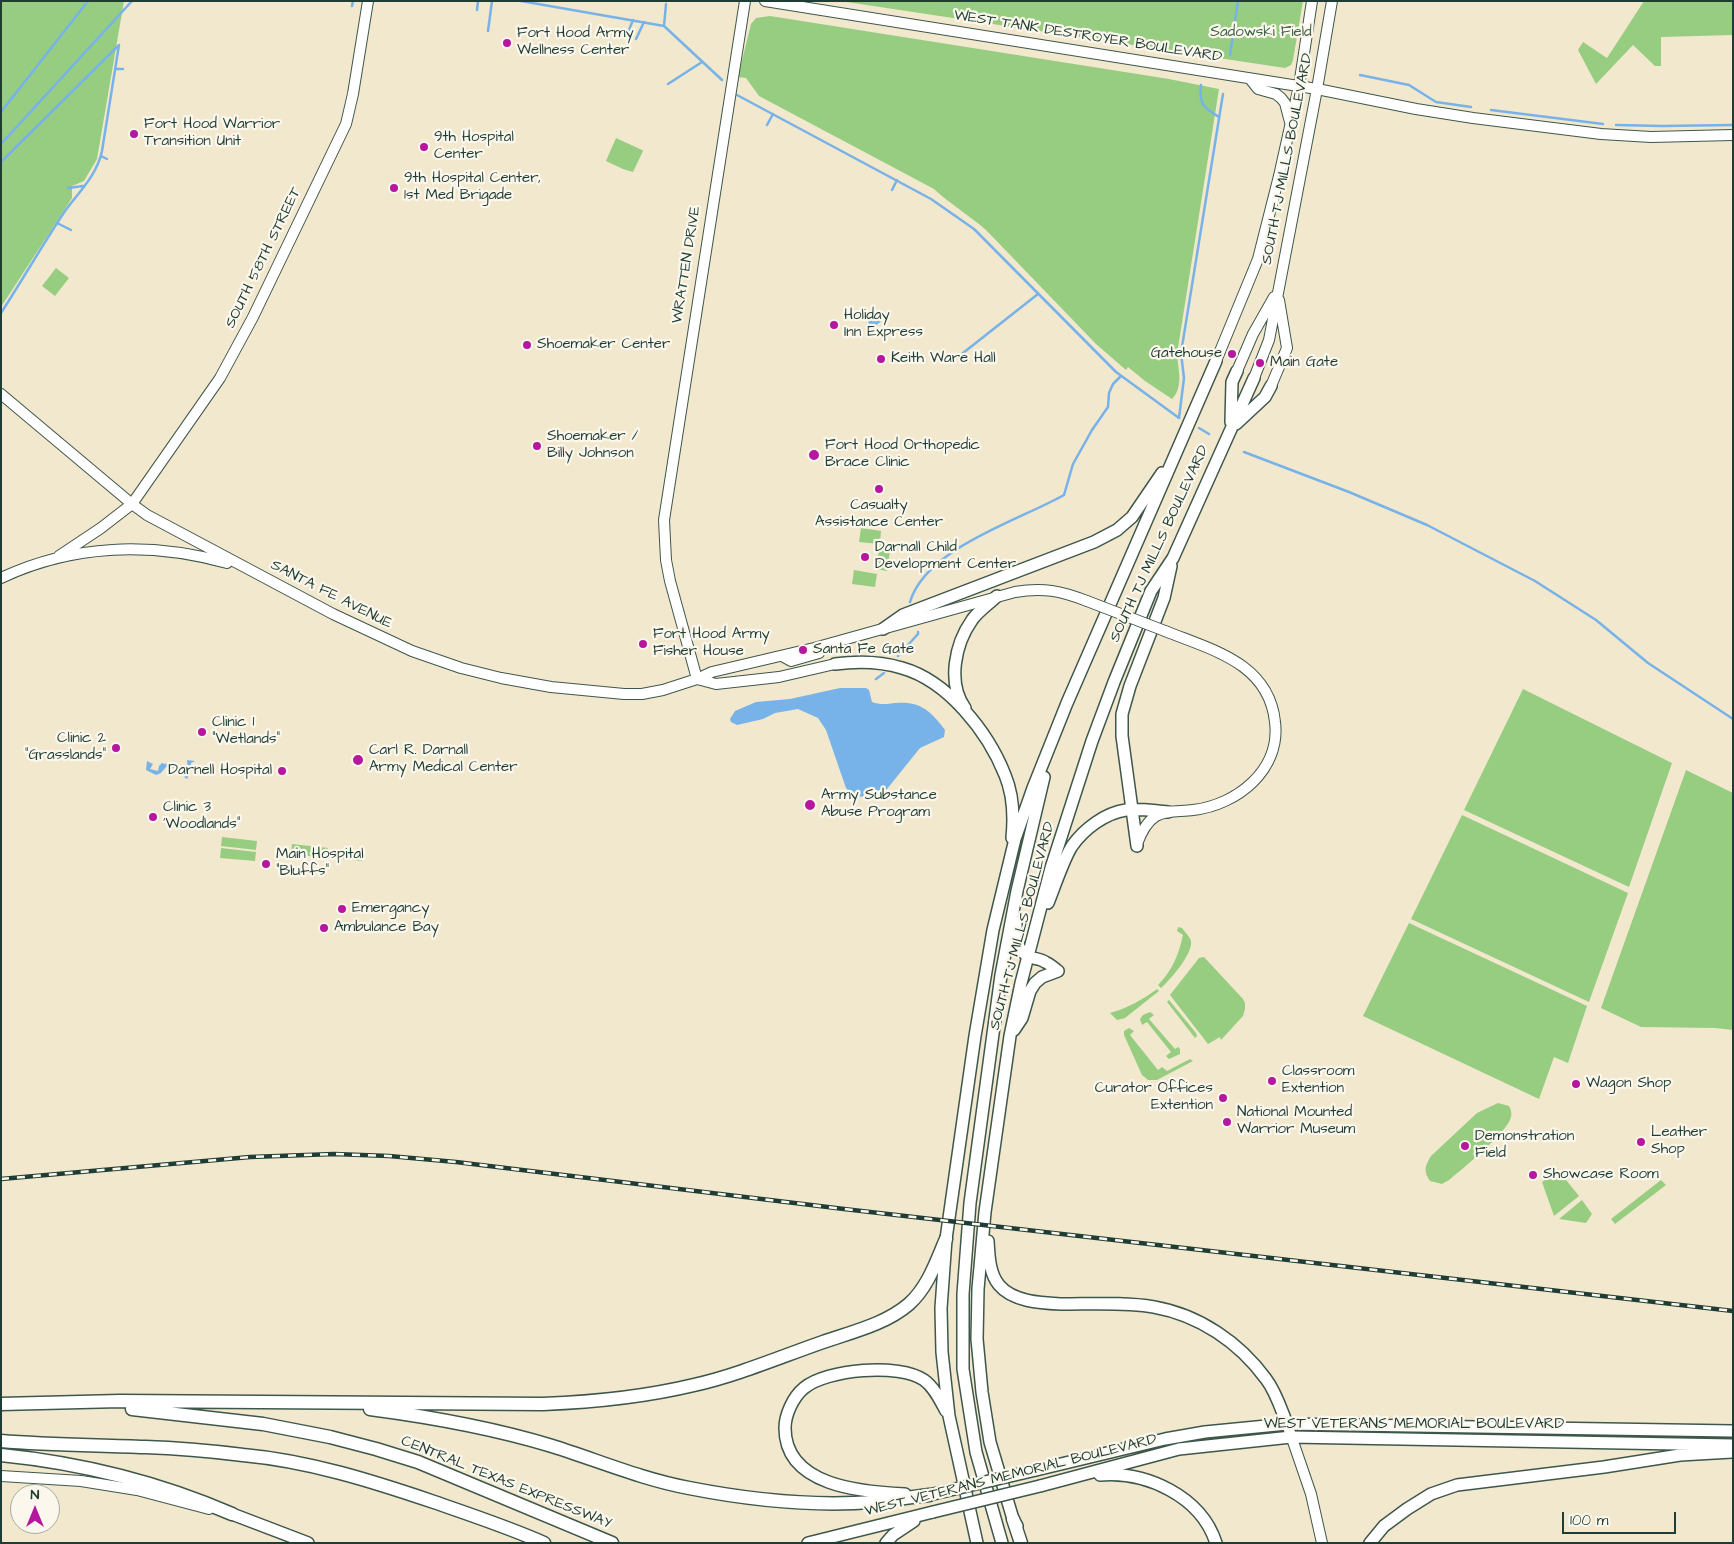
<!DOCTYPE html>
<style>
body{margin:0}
#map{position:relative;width:1734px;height:1544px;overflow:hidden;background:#f2e8ce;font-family:"Architects Daughter",sans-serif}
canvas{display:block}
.frame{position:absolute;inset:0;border:2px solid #1f3d34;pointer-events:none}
.north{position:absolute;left:10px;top:1484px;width:50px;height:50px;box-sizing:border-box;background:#fbf7ec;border:1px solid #a3ada2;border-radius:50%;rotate:0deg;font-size:14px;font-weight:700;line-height:20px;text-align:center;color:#1f3d34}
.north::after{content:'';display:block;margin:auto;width:18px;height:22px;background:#b5179e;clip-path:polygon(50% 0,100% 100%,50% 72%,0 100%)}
.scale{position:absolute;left:1562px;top:1512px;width:114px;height:22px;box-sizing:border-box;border:2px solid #1f3d34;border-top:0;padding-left:6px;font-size:15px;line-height:18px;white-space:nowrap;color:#1f3d34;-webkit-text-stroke:4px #fbf7ec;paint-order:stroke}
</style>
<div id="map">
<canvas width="1734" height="1544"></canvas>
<div class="frame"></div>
<div class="north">N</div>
<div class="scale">100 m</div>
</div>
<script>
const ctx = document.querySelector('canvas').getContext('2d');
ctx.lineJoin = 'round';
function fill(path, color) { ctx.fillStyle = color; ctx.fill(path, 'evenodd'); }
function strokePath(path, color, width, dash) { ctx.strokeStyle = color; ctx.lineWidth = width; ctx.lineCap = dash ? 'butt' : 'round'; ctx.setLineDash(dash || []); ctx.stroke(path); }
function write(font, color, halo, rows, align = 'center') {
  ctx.font = font + ' "Architects Daughter",sans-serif'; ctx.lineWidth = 4.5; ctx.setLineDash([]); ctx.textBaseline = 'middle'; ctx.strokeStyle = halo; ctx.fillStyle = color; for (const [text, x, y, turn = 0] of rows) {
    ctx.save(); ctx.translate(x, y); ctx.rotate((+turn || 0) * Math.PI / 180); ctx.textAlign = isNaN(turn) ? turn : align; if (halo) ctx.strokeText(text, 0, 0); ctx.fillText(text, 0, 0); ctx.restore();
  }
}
const green = new Path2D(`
 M 1,1 L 124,1 L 97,159 L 84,181 L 72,186 L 72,198 L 1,307 Z
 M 840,1 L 1303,1 L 1293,60 L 1291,65 L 1285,68 Z
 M 1644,1 L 1733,1 L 1733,35 L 1661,37 L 1661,66 L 1655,66 L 1633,45 L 1596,84 L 1578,50 L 1583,42 L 1607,58 Z
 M 770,16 L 1169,79 L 1219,89 L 1177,354 C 1178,369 1184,387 1172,399 L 1145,381 L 1128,367 L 1126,370 L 1096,344 L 986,230 C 969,215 950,204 934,189 L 759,96 L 746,78 L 738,77 L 751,24 L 756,18 Z
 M 616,138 L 642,150 L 643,151 L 633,172 L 623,169 L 606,161 Z
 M 56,268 L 69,278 L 55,296 L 42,286 Z
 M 861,528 L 881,531 L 880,542 L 891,544 L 887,571 L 876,569 L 880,544 L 859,542 Z
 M 854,570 L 877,574 L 875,587 L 852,584 Z
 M 1523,689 L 1672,763 L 1629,887 L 1464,810 Z
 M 1686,770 L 1733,793 L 1733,1030 L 1715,1028 L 1641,1027 L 1601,1008 Z
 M 1462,815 L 1628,893 L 1589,1002 L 1411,919 Z
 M 222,837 L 257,841 L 256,850 L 221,846 Z
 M 292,844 L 328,848 L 327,858 L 291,854 Z
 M 221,848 L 256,852 L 255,861 L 220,858 Z
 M 335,849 L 364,852 L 362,861 L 334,858 Z
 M 1409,923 L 1587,1006 L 1568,1063 L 1554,1057 L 1539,1099 L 1363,1016 Z
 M 1178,927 L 1182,928 C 1185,932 1190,937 1191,941 C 1193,954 1170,980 1161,988 L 1158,985 C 1172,971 1179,954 1183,935 L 1177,931 Z
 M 1204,957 L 1243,999 L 1245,1003 L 1245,1009 L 1243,1016 L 1221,1040 L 1220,1037 L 1208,1044 L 1170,995 L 1199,958 Z
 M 1157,989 L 1159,991 L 1125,1018 L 1117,1020 L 1110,1013 C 1128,1008 1142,1000 1157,989 Z
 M 1169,1000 L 1196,1033 L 1197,1036 L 1195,1038 L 1167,1002 Z
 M 1150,1012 L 1154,1015 L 1149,1019 L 1175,1049 L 1178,1047 L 1180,1049 L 1180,1054 L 1169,1059 L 1166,1056 L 1171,1052 L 1147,1022 L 1142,1025 L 1140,1019 L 1143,1015 Z
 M 1129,1028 L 1134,1031 L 1130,1035 L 1158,1070 L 1162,1067 L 1167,1071 L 1190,1059 L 1193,1061 L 1157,1080 L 1148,1080 L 1142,1075 L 1124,1035 L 1124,1031 Z
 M 1498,1103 L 1509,1106 C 1511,1110 1512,1113 1511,1117 C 1508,1132 1462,1169 1449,1180 L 1442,1184 L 1430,1181 C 1423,1171 1425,1166 1431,1156 L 1477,1113 Z
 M 1558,1170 L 1579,1196 L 1554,1216 L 1542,1182 Z
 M 1661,1180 L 1666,1185 L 1615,1224 L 1611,1219 Z
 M 1582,1200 L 1592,1214 L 1586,1223 L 1559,1219 Z`);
const water = new Path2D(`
 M 878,314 L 883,320 L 875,326 L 877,329 L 874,331 L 868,322 Z
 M 840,688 L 866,688 L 869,690 L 872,702 C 880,705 887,704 896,703 C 920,701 931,711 945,730 L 944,737 L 920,748 L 887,789 L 876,796 L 867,797 L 854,796 L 846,788 L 826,730 L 818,718 L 798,709 L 775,713 L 763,719 L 737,725 L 731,722 L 730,719 L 735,711 L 756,702 L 790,699 Z
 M 187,760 L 195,761 L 191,763 L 190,773 L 187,779 L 184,777 L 187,774 L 173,768 L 166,767 L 161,773 L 156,775 L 146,770 L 147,761 L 153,764 L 150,769 L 158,771 L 159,766 L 162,763 L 165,764 L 170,762 L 188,772 Z`);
const stream = new Path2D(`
 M 521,1 L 664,26 L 722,80
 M 352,6 L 353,1
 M 477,10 L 478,1
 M 664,26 L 666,4
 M 629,30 L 633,20
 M 488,31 L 492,1
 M 636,39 L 644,22
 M 1230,55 L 1238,1
 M 115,69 L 123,69
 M 1360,75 L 1409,85 L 1436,102 L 1471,107
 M 668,84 L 702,62
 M 1201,85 C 1199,105 1203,107 1219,117
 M 737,95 L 931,199 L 974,229 L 1116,372 L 1179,418 L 1184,378 L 1181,353 L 1223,94
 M 1491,110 L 1603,124
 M 1,112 L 88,1
 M 767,125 L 773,114
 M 1616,125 L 1662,126 L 1733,125
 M 1,144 L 132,1
 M 101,156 L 107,159
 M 1,162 L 119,45 L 102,151 C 97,175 79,192 65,211 C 43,244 23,279 1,313
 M 68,188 L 83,186
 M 892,190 L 897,180
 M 57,223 L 71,230
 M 963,353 L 1038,294
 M 1199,428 L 1209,434
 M 1244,452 L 1349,492 L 1427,525 L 1535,581 L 1596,620 L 1648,663 L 1733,719
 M 910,602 C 926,548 1018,521 1064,495 L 1073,464 L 1092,430 L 1108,407 L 1109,393 L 1113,384 L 1121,376
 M 898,656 L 918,634 L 918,632
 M 876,679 L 884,673`);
const secondary = new Path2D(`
 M 765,1 L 1317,89 L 1416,109 L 1473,118 L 1601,134 L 1651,137 L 1733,135
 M 1250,79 L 1258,89 L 1276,94 L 1281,98 L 1285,103 L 1290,122
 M 1216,361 L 1258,259 L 1279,176 L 1299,86 L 1312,1
 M 1237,371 L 1253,334 L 1274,297
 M 1254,378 L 1269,340 L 1317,89 L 1332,1
 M 1271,386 L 1287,348 L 1279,300
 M 1,394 L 132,504 L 147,515 L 333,614 L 412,651 L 461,668 L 501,678 L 551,687 L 624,694 L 642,694 L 663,690 L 697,679 L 712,672 L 814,648 L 1015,592 C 1043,587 1061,591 1087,601
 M 59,556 L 101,528 L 132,504 L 220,378 L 253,317 L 346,124 L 353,94 L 368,1
 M 1,578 C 73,544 151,542 227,563
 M 782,656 L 791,661 L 819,653
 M 697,679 L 670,581 L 666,560 L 664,520 L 745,1
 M 697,679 L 716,684 L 779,677 L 835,664
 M 1137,844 C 1141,833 1146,822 1156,816 C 1168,809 1181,812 1193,810 C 1237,805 1281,770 1275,722 C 1269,663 1212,650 1165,631
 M 1287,1424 L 1311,1494 L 1322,1543
 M 1,1476 L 81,1481 L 137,1490 L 209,1509`);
const primary = new Path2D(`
 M 1231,422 L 1232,382 L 1237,371
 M 1236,424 L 1265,397 L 1271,386
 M 883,629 L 903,615 L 1094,542 L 1117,530 L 1132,517 L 1162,473
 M 835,664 C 858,661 879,661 902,668 C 948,681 988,732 1005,775 C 1013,794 1014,818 1012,838
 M 965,708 C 947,683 955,644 972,620 C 978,611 989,604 997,596
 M 1137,846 L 1122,736 L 1122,714 L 1130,686 L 1164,598 L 1171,566
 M 1048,903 C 1054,888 1064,858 1072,846 C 1084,829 1105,813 1126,810 C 1140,808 1154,811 1168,812
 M 1016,922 C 1016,935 1015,951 1030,957 C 1035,959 1041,959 1045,962 C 1050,964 1054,968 1058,971
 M 1014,1030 L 1022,1018 L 1030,991 L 1035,983 L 1042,977 L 1058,971
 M 988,1241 C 989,1255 989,1273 999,1285 C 1013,1302 1042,1303 1062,1304 C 1091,1304 1126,1302 1154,1307 C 1199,1315 1239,1342 1266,1379 C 1276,1392 1281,1409 1287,1424
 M 1036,1470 L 1165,1439 L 1205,1432 L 1287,1424 L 1733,1431
 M 1100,1475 C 1146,1471 1201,1496 1216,1543
 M 1040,1486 L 1179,1449 L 1291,1437 L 1733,1445
 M 905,1494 C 861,1492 785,1486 785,1428 C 785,1415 793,1397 804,1388 C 827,1369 899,1363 924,1380 C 934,1387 940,1400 946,1411
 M 232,1514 L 308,1543
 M 1017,1526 L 1013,1519 L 990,1442 L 982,1392 L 977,1339 L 978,1289 L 985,1212 L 1010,1036 L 1021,983 L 1051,868 L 1092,741 L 1114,682 L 1151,591 L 1173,558 L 1254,378
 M 808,1543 L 933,1512
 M 886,1543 L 893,1535 L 914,1521
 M 977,1543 L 949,1416 L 942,1352 L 941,1308 L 946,1239 L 975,1036 L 993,930 L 1015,839 L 1033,788 L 1067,703 L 1216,361
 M 1002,1543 L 976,1452 L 963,1369 L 963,1294 L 970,1203 L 1001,975 L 1017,891 L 1044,777
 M 1370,1543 L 1384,1526 L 1407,1509 L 1431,1494 L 1457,1485 L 1604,1467 L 1680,1455 L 1732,1452`);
const highway = new Path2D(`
 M 1,1404 L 120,1401 L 543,1404 C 594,1402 644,1397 694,1385 C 738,1375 780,1357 823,1342 C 852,1332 886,1324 909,1304 C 928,1287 936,1262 946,1239
 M 132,1409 L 263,1424 L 330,1437 L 376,1449 L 418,1462 L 612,1543
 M 370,1409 C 431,1417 493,1428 552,1446 C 597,1460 641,1479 689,1488 C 740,1498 801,1505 854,1503 C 879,1502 904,1498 929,1495
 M 1,1441 C 49,1445 97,1445 145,1447 C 178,1448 211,1451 243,1455 C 309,1461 372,1481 434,1502 C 471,1515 508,1527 544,1543
 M 1,1455 C 81,1463 158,1482 232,1514
 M 1013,1519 L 1021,1543`);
const rail = new Path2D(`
 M 1,1179 L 250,1157 L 334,1154 L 389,1156 L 456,1162 L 844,1209 L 1733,1311`);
const secondaryBridge = new Path2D(`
 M 1087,601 L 1165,631`);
const primaryBridge = new Path2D(`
 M 929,1495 L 1036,1470
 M 933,1512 L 1040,1486`);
const markers = [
 [507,43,5,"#b5179e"],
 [134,134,5,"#b5179e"],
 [424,147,5,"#b5179e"],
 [394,188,5,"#b5179e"],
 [834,325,5,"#b5179e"],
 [527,345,5,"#b5179e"],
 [1232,354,5,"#b5179e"],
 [881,359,5,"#b5179e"],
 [1260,363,5,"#b5179e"],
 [537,446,5,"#b5179e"],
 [814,455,6,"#b5179e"],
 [879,489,5,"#b5179e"],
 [865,557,5,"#b5179e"],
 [643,644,5,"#b5179e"],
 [803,650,5,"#b5179e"],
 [202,732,5,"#b5179e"],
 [116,748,5,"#b5179e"],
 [358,760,6,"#b5179e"],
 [282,771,5,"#b5179e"],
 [810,805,6,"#b5179e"],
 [153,817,5,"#b5179e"],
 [266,864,5,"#b5179e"],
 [342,909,5,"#b5179e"],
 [324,928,5,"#b5179e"],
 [1272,1081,5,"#b5179e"],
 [1576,1084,5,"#b5179e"],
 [1223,1098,5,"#b5179e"],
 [1227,1122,5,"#b5179e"],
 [1641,1142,5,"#b5179e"],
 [1465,1146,5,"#b5179e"],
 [1533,1175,5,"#b5179e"]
];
const parkNames = [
 ["Sadowski Field",1261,33]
];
const poiNames = [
 ["Fort Hood Army",517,34],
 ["Wellness Center",517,51],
 ["Fort Hood Warrior",144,125],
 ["Transition Unit",144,142],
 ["9th Hospital",434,138],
 ["Center",434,155],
 ["9th Hospital Center,",404,179],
 ["1st Med Brigade",404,196],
 ["Holiday",844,316],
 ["Inn Express",844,333],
 ["Shoemaker Center",537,345],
 ["Gatehouse",1222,354,"right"],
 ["Keith Ware Hall",891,359],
 ["Main Gate",1270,363],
 ["Shoemaker /",547,437],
 ["Billy Johnson",547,454],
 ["Fort Hood Orthopedic",825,446],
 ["Brace Clinic",825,463],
 ["Casualty",879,506,"center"],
 ["Assistance Center",879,523,"center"],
 ["Darnall Child",875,548],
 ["Development Center",875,565],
 ["Fort Hood Army",653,635],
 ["Fisher House",653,652],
 ["Santa Fe Gate",813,650],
 ["Clinic 1",212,723],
 ["\"Wetlands\"",212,740],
 ["Clinic 2",106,739,"right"],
 ["\"Grasslands\"",106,756,"right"],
 ["Carl R. Darnall",369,751],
 ["Army Medical Center",369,768],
 ["Darnell Hospital",272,771,"right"],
 ["Army Substance",821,796],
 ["Abuse Program",821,813],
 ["Clinic 3",163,808],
 ["'Woodlands\"",163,825],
 ["Main Hospital",276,855],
 ["\"Bluffs\"",276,872],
 ["Emergancy",352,909],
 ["Ambulance Bay",334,928],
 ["Classroom",1282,1072],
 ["Extention",1282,1089],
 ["Wagon Shop",1586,1084],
 ["Curator Offices",1213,1089,"right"],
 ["Extention",1213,1106,"right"],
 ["National Mounted",1237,1113],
 ["Warrior Museum",1237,1130],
 ["Leather",1651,1133],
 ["Shop",1651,1150],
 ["Demonstration",1475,1137],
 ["Field",1475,1154],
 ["Showcase Room",1543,1175]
];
const streetNames = [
 ["WEST TANK DESTROYER BOULEVARD",1088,37,9],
 ["SOUTH TJ MILLS BOULEVARD",1288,159,-79],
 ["SOUTH 58TH STREET",264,258,-64],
 ["WRATTEN DRIVE",687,265,-81],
 ["SOUTH TJ MILLS BOULEVARD",1160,544,-65],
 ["SANTA FE AVENUE",331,595,27],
 ["SOUTH TJ MILLS BOULEVARD",1023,926,-75],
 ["WEST VETERANS MEMORIAL BOULEVARD",1414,1425],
 ["WEST VETERANS MEMORIAL BOULEVARD",1011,1476,-14],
 ["CENTRAL TEXAS EXPRESSWAY",506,1483,22]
];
fill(green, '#96cd80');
fill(water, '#77b2e8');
strokePath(stream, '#77b2e8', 2.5);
strokePath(secondary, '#3f574b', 12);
strokePath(primary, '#3f574b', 14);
strokePath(highway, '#3f574b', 15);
strokePath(secondary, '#fff', 10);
strokePath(primary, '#fff', 11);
strokePath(highway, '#fff', 12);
strokePath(rail, '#1f3d34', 4.5);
strokePath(rail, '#fbf7ec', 2.5, [8]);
strokePath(secondaryBridge, '#3f574b', 12, []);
strokePath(primaryBridge, '#3f574b', 14, []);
strokePath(secondaryBridge, '#fff', 10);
strokePath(primaryBridge, '#fff', 11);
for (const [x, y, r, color] of markers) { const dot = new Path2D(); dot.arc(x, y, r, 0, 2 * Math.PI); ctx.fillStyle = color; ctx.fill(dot); strokePath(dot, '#fbf7ec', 2); }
write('15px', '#3d6147', '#fbf7ec', parkNames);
write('15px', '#1f3d34', '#fbf7ec', poiNames, 'left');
write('15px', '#1f3d34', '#fbf7ec', streetNames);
</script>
